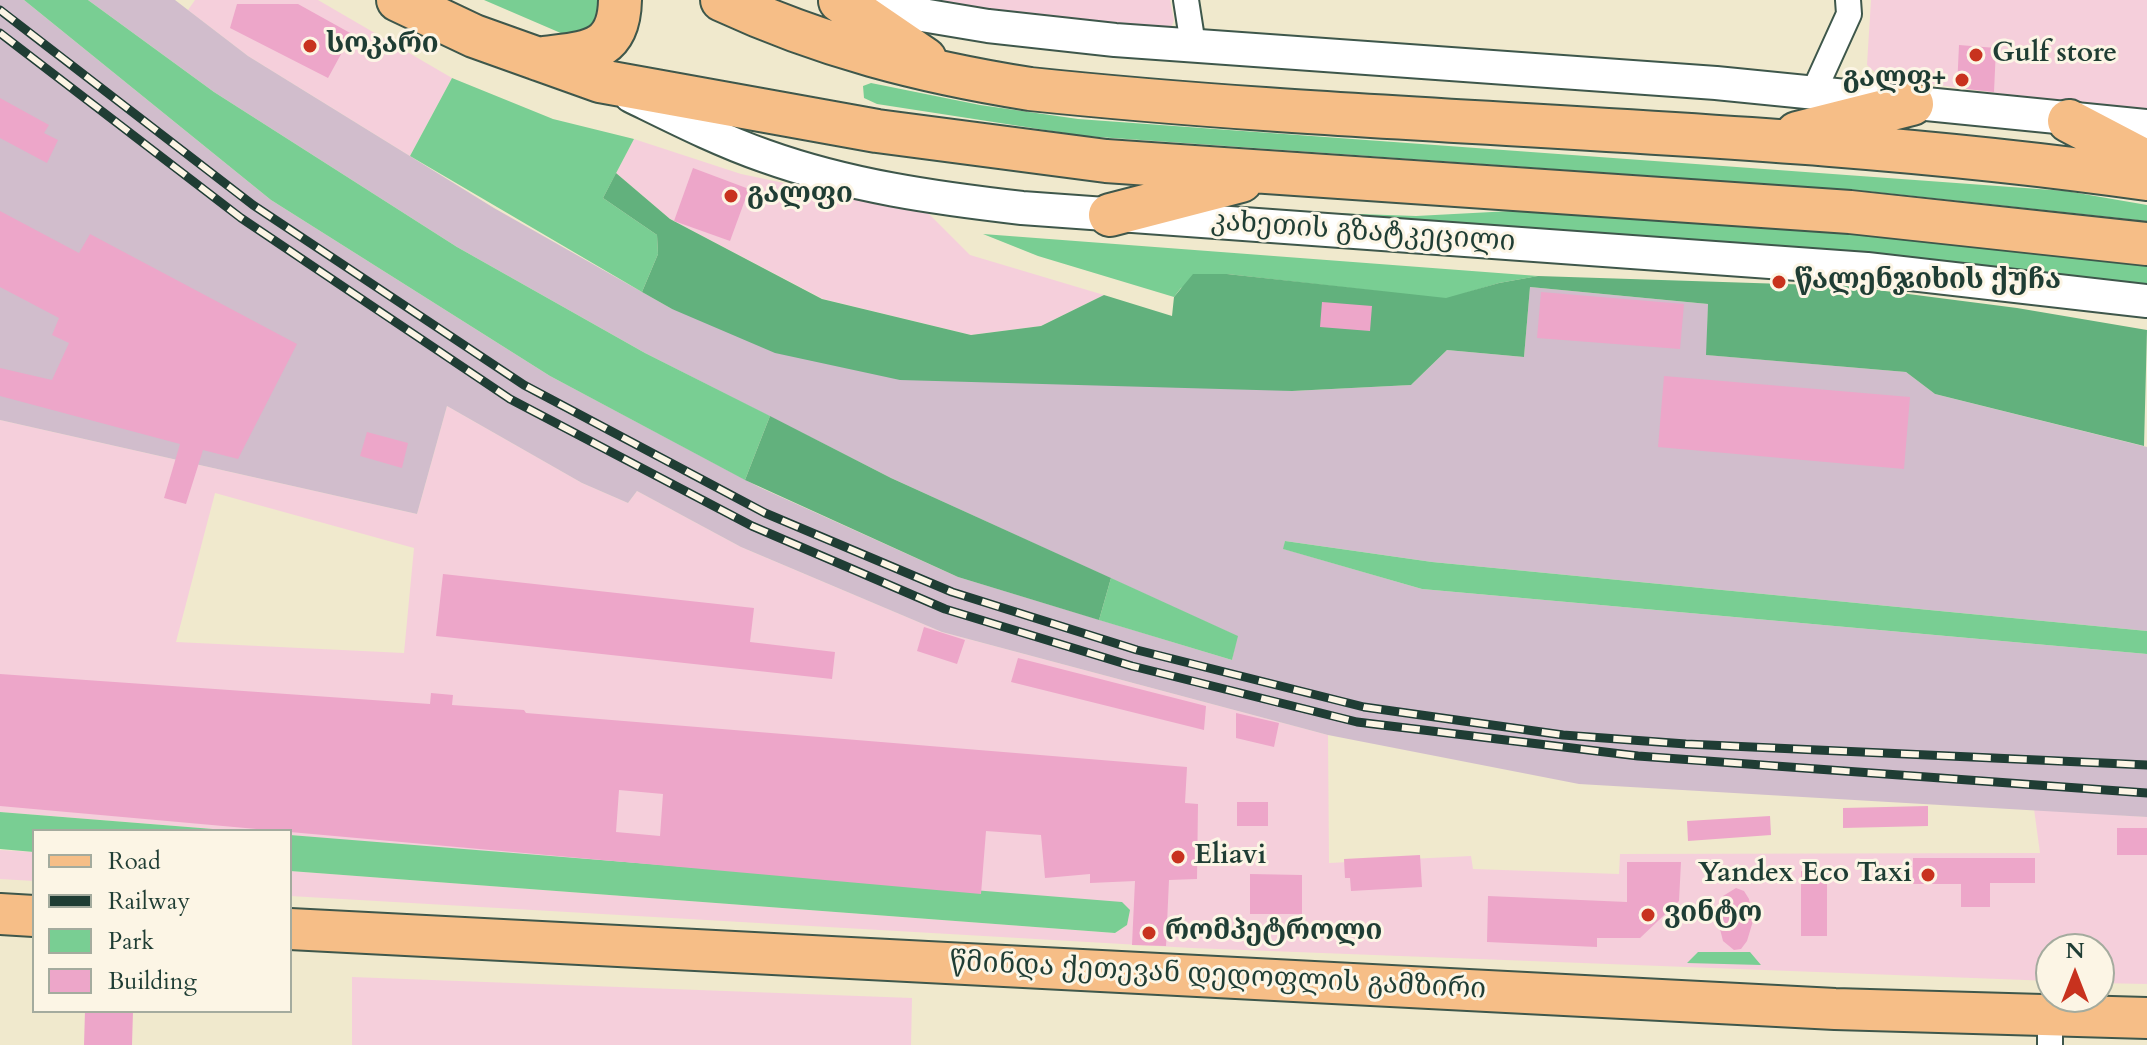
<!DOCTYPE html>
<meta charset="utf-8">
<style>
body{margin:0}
#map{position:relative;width:2147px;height:1045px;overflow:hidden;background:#f0e9cd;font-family:Cardo,serif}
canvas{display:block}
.legend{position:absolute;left:32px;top:829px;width:260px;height:184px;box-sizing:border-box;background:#fcf5e5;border:2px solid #a4ab9e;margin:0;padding:10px 14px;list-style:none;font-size:24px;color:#1f3d34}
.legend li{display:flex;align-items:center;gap:16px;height:40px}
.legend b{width:40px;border:2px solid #a4ab9e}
.north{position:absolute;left:2035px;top:933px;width:80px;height:80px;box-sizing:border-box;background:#fcf5e5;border:2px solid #a4ab9e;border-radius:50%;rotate:0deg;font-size:22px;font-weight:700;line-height:32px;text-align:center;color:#1f3d34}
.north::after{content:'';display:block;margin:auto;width:28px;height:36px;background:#c8321e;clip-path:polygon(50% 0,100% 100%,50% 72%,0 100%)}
</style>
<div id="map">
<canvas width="2147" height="1045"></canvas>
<ul class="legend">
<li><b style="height:10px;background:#f6be87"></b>Road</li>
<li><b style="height:10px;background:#1f3d34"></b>Railway</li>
<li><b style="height:22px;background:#79ce93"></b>Park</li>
<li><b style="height:22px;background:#eda6c9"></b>Building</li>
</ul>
<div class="north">N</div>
</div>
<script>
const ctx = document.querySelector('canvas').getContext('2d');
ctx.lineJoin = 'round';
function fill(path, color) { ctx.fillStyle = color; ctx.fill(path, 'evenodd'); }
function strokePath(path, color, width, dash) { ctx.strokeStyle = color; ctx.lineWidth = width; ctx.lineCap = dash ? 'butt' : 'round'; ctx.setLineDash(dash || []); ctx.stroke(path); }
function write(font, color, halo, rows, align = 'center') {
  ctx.font = font + ' Cardo,"Noto Serif Georgian",serif'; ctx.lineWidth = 6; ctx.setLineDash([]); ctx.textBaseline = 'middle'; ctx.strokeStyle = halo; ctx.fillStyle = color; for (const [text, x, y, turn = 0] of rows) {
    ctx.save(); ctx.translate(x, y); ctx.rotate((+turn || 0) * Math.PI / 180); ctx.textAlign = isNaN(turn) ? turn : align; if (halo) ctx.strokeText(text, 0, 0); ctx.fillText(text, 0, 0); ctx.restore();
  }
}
const built = new Path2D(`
 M 195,0 L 318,0 L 452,78 L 410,156 L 248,56 L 188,10 Z
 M 940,0 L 1170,0 L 1174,20 L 1170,31 L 1021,18 Z
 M 1871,0 L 2147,0 L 2147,110 L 2126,111 L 1880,77 L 1867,65 Z
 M 634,139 L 741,174 L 928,213 L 970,255 L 1104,295 L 1041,326 L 971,335 L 823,299 L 670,219 L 616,173 Z
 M 447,406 L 582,483 L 628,503 L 637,491 L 741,547 L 942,632 L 1328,735 L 1329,863 L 1471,856 L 1473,869 L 1619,874 L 1620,854 L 2040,853 L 2034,809 L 2147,817 L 2147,984 L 2099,983 L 2099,949 L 2051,949 L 2051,981 L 1192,948 L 290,896 L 290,871 L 1115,933 L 1127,925 L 290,835 L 290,831 L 238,831 L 0,812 L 0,420 L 417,514 ZM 215,493 L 414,548 L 404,653 L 176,642 Z
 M 0,850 L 34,852 L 34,881 L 0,879 Z
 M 352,977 L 912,998 L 911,1045 L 352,1045 Z`);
const industrial = new Path2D(`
 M 0,0 L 24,0 L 271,200 L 550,376 L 759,487 L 958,577 L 1232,660 L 1237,636 L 891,478 L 645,353 L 457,247 L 214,92 L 88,0 L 175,0 L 248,56 L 494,208 L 672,309 L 1292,391 L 1411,385 L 1447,350 L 1524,357 L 1530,287 L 1708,304 L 1707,355 L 1906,372 L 1935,394 L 2147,447 L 2147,631 L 1432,562 L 1285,541 L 1284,549 L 1422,589 L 2147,654 L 2147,817 L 1579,784 L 1328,735 L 942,632 L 741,547 L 637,491 L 628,503 L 582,483 L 447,406 L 417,514 L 0,420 Z`);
const green = new Path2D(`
 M 24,0 L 88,0 L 214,92 L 457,247 L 645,353 L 770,416 L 745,480 L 550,376 L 271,200 Z
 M 484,0 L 602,0 L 597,27 L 570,37 Z
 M 452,78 L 553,119 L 634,139 L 603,198 L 657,235 L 658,254 L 642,292 L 410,156 Z
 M 871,83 L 980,105 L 1078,119 L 2066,191 L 2147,205 L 2147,221 L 1866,191 L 1084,136 L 877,104 L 864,98 L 863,86 Z
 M 1188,208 L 1416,216 L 1530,210 L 1887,237 L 2147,266 L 2147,285 C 1829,244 1507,230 1188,208 Z
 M 983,234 L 1538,276 L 1499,283 L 1446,299 L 1227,274 L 1181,288 L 1174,297 L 1038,256 Z
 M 1285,541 L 1432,562 L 2147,631 L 2147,654 L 1422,589 L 1283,549 Z
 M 1111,578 L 1238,636 L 1232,660 L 1099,620 Z
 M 0,812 L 238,831 L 34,831 L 34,852 L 0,849 Z
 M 290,835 L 1122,902 L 1130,910 L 1127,925 L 1115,933 L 290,871 Z
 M 1698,952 L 1750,952 L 1761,965 L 1687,963 Z`);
const forest = new Path2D(`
 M 616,173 L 670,219 L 822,299 L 971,335 L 1041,326 L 1104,295 L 1172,316 L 1174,297 L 1193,274 L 1227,274 L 1446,298 L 1499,283 L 1538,276 L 1846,286 L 2017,308 L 2147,330 L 2144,446 L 1935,394 L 1906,372 L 1706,355 L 1708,304 L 1530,287 L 1524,357 L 1447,350 L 1411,385 L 1292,391 L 900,380 L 775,353 L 672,309 L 642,292 L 658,254 L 657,235 L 603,198 Z
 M 770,416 L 891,478 L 1111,578 L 1099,620 L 958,577 L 745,480 Z`);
const building = new Path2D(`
 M 237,4 L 298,4 L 352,34 L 328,78 L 230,28 Z
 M 1959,45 L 1996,48 L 1994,92 L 1957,88 Z
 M 0,98 L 49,125 L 44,133 L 58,140 L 47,163 L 0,138 Z
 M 693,168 L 749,189 L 730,241 L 674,221 Z
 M 0,211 L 79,253 L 90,234 L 297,344 L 238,459 L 203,450 L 186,504 L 164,498 L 180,444 L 0,396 L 0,368 L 52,380 L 69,343 L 52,335 L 59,318 L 0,287 Z
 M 1541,292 L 1684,304 L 1680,349 L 1537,338 Z
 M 1322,302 L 1372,306 L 1370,331 L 1320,327 Z
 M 1664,376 L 1910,397 L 1904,469 L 1658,447 Z
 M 367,432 L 408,443 L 402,468 L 360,456 Z
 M 443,574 L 754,608 L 750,642 L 835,652 L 832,679 L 436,636 Z
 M 924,627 L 965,640 L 957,664 L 917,651 Z
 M 1018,658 L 1206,706 L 1204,730 L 1011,682 Z
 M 0,674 L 430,704 L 431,693 L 453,695 L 452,705 L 524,710 L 526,713 L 1187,767 L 1185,803 L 1198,804 L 1197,879 L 1169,880 L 1166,946 L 1132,945 L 1135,881 L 1090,883 L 1090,874 L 1045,878 L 1041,835 L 986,831 L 981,894 L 0,806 ZM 619,790 L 663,794 L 660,836 L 616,832 Z
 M 1236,713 L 1279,723 L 1274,747 L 1236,738 Z
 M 1237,802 L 1268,802 L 1268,826 L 1237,826 Z
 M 1928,806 L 1928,826 L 1843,828 L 1843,808 Z
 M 1770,816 L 1771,835 L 1688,841 L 1687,821 Z
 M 2117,828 L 2147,828 L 2147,855 L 2117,855 Z
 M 1420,855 L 1422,887 L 1351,891 L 1350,878 L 1345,878 L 1344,859 Z
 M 1913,858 L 2035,858 L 2035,883 L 1990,883 L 1990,907 L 1961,907 L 1961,884 L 1913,884 Z
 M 1627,862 L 1681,862 L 1679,901 L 1640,938 L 1597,938 L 1597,947 L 1487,942 L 1488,896 L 1627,902 Z
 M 1801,871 L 1827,872 L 1827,936 L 1801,936 Z
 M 1250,874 L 1302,875 L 1302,914 L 1250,914 Z
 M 1736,888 L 1744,891 L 1749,899 L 1753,921 L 1747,941 L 1741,949 L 1734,950 L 1723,941 L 1717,917 L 1723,896 Z
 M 85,1011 L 133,1011 L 132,1045 L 84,1045 Z`);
const minor = new Path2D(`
 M 1186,0 L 1193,45
 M 1814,91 L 1849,14 L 1848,0
 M 2050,1013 L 2050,1045`);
const tertiary = new Path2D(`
 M 850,3 L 988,26 L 1115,40 L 1716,83 L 2147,126
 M 631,96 C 676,118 719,140 765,156 C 849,186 935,198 1022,208 L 1867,269 L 2147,301`);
const primary = new Path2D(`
 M 0,914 L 34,916
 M 290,929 L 1835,1009 L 2147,1018`);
const trunk = new Path2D(`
 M 398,0 L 474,36 L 600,81 L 877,131 L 1106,161 L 1850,212 L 2147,244
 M 722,0 C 821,46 922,72 1030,89 C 1401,128 1777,126 2147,179
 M 840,1 L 925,59
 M 538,59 C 583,52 619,56 620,0
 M 2069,121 L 2147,162
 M 1797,133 L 1912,104
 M 1110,215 L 1241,181`);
const rail = new Path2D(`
 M 0,10 L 253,205 L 524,385 L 765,513 L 952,592 L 1137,650 L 1364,707 L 1563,735 L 1686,744 L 2147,765
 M 0,33 L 241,218 L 510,399 L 752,526 L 945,609 L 1132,666 L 1357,722 L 1638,756 L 2147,793`);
const markers = [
 [310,46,8,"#c8321e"],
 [1976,55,8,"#c8321e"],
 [1962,80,8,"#c8321e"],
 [731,196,8,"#c8321e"],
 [1779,282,8,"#c8321e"],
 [1178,857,8,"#c8321e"],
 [1928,875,8,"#c8321e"],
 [1648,915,8,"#c8321e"],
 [1149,933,8,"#c8321e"]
];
const poiNames = [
 ["სოკარი",326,46],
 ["Gulf store",1992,55],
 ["გალფ+",1946,80,"right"],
 ["გალფი",747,196],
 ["წალენჯიხის ქუჩა",1795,282],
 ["Eliavi",1194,857],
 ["Yandex Eco Taxi",1912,875,"right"],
 ["ვინტო",1664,915],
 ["რომპეტროლი",1165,933]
];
const streetNames = [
 ["კახეთის გზატკეცილი",1363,233,4],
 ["წმინდა ქეთევან დედოფლის გამზირი",1218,977,3]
];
fill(built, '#f5cfdb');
fill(industrial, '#d1bdcc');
fill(green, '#79ce93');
fill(forest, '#62b17d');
fill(building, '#eda6c9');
strokePath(minor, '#3e574b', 28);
strokePath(tertiary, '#3e574b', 36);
strokePath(primary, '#3e574b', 44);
strokePath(trunk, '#3e574b', 46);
strokePath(minor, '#fff', 24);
strokePath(tertiary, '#fff', 32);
strokePath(primary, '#f6be87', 40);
strokePath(trunk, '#f6be87', 42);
strokePath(rail, '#1f3d34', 9);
strokePath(rail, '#fcf5e5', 6, [18]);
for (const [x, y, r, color] of markers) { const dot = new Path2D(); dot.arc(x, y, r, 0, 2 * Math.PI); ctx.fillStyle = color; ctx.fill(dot); strokePath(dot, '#fcf5e5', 3); }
write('bold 28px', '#1f3d34', '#fcf5e5', poiNames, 'left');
write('28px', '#1f3d34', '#fcf5e5', streetNames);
</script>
